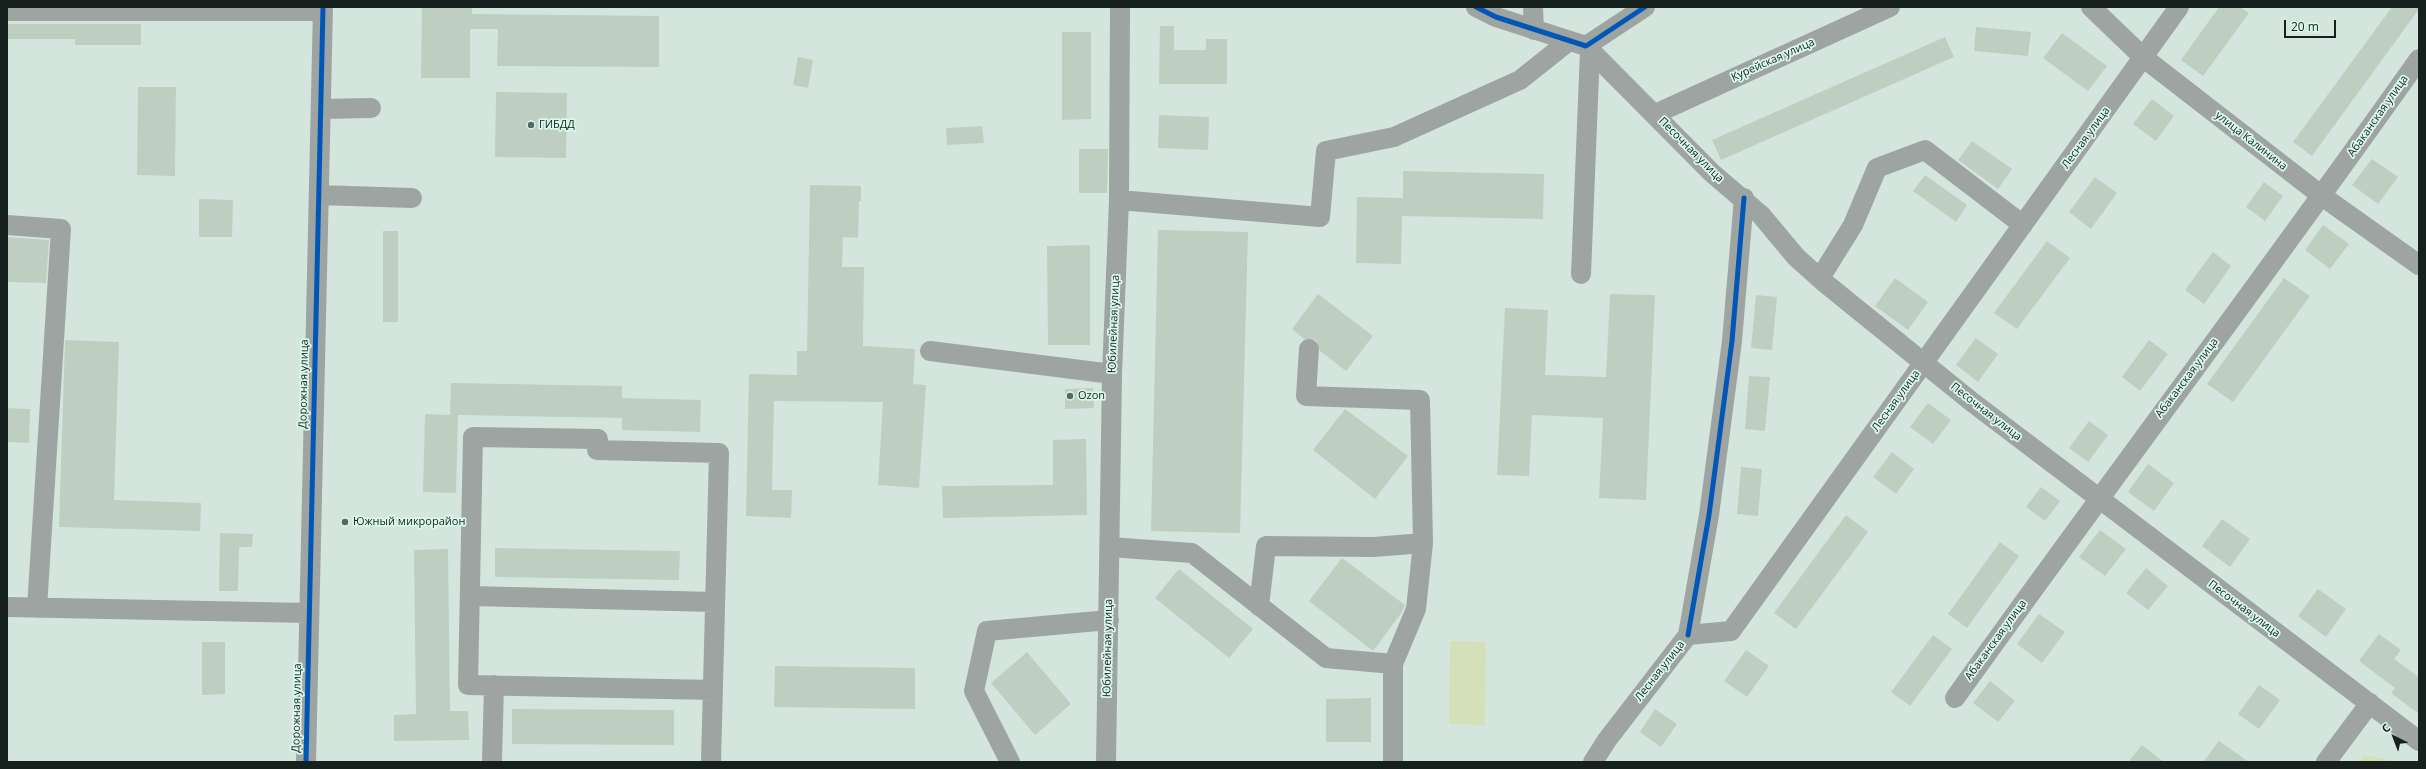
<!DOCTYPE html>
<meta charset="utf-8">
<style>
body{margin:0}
#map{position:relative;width:2426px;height:769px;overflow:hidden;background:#d4e5de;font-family:"Open Sans",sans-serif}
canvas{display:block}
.frame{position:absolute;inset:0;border:8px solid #16211d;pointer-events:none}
.north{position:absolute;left:2374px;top:717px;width:40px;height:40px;-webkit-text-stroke:3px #dbf8ec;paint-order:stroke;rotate:318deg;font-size:11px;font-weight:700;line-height:16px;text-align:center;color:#16211d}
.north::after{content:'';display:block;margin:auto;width:14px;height:18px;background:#16211d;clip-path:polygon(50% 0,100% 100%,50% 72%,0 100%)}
.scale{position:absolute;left:2284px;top:20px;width:52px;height:18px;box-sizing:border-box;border:2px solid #16211d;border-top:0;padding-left:5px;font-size:12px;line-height:14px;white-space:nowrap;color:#16211d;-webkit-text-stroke:3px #dbf8ec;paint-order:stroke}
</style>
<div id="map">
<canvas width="2426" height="769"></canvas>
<div class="frame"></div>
<div class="north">С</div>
<div class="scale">20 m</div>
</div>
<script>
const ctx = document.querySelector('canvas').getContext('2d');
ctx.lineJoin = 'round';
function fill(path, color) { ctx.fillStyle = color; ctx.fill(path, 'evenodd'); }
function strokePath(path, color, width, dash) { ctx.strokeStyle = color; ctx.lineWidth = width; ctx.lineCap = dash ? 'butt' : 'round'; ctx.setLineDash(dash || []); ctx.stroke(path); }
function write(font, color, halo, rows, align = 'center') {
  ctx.font = font + ' "Open Sans",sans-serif'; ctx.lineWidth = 3.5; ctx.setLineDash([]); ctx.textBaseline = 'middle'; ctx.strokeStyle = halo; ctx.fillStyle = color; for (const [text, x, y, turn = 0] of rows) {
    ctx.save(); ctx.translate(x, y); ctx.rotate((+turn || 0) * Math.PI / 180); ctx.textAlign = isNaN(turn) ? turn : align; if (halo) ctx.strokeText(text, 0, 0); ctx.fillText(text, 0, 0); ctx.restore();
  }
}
const green = new Path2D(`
 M 1450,641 L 1486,642 L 1485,725 L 1449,724 Z
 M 2365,755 L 2398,762 L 2359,762 Z`);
const building = new Path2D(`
 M 422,7 L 472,7 L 472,14 L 659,16 L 659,67 L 497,66 L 498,29 L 470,29 L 470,78 L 421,78 Z
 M 2219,7 L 2240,7 L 2249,13 L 2203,76 L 2181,60 Z
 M 2392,7 L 2419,7 L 2419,9 L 2312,156 L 2293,142 Z
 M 7,24 L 141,24 L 141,45 L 75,45 L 75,39 L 7,39 Z
 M 1160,26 L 1174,26 L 1174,50 L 1206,50 L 1206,39 L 1227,39 L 1227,84 L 1159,84 Z
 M 1976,27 L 2031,32 L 2028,56 L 1974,51 Z
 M 1062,32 L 1091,32 L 1091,119 L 1062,120 Z
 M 2062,33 L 2107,66 L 2088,91 L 2043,58 Z
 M 1945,37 L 1954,57 L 1721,160 L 1712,140 Z
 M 798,57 L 813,60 L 808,88 L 793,85 Z
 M 138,87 L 176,87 L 175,176 L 137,175 Z
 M 496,92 L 567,93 L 566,158 L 495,157 Z
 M 2152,99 L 2174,116 L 2156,141 L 2133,124 Z
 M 1159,115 L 1209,117 L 1208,150 L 1158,148 Z
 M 982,126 L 984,143 L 947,145 L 946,128 Z
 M 1972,141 L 2012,169 L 1998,189 L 1958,160 Z
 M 1079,149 L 1108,149 L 1107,193 L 1079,193 Z
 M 2372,159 L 2398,177 L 2378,204 L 2352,185 Z
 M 1403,171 L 1544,174 L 1543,219 L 1402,216 L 1401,264 L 1356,263 L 1357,197 L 1403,198 Z
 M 1925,175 L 1967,205 L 1956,222 L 1913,191 Z
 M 2095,177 L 2117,193 L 2091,229 L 2069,212 Z
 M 2264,182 L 2283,196 L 2265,221 L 2246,207 Z
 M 810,185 L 861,186 L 861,201 L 859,201 L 858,238 L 843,237 L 842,267 L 864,267 L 863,346 L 915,349 L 913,384 L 926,385 L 919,488 L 878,485 L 883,402 L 774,401 L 772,490 L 792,490 L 791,518 L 746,516 L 749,374 L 797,375 L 797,351 L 807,351 Z
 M 199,199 L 233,200 L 232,237 L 199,237 Z
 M 2323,225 L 2349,244 L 2330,269 L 2305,250 Z
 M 1158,230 L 1248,232 L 1240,533 L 1151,531 Z
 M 383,231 L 398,231 L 398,322 L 383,322 Z
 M 7,237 L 49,240 L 46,283 L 7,282 Z
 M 2047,241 L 2070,258 L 2017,329 L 1994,313 Z
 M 1090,245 L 1090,345 L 1048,345 L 1047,246 Z
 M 2213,252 L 2231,266 L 2204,304 L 2185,290 Z
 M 1895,278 L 1928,302 L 1908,330 L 1875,306 Z
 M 2284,278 L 2310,296 L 2233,402 L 2207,384 Z
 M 1318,294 L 1373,336 L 1346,371 L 1320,351 L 1316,340 L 1304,339 L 1292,329 Z
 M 1610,294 L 1655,295 L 1646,500 L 1599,498 L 1603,418 L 1532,415 L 1529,476 L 1497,475 L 1505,308 L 1548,310 L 1545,375 L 1606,377 Z
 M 1756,295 L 1777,297 L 1772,350 L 1751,348 Z
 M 1976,338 L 1998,354 L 1978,382 L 1956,365 Z
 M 65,340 L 119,342 L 114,500 L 201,503 L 200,531 L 59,527 Z
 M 2149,340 L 2168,354 L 2140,391 L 2122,377 Z
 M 1749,376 L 1770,377 L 1765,431 L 1745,429 Z
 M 451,383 L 622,386 L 622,398 L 701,400 L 700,432 L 622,430 L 622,418 L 458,415 L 456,493 L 423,492 L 425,414 L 450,415 Z
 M 1093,388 L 1094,408 L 1065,409 L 1065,389 Z
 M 1928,403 L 1951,420 L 1933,444 L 1910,427 Z
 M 7,408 L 30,409 L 29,443 L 7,442 Z
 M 1345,409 L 1408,456 L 1375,499 L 1313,450 Z
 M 2089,421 L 2108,435 L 2088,462 L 2069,448 Z
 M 1086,439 L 1087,515 L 943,518 L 942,486 L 1053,485 L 1053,440 Z
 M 1892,452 L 1914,469 L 1896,494 L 1873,477 Z
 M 2148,464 L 2174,483 L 2154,511 L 2128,492 Z
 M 1741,467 L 1762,469 L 1758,516 L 1737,514 Z
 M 2041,487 L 2060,501 L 2045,521 L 2026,507 Z
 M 1846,515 L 1868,532 L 1796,629 L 1774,613 Z
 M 2222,519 L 2250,539 L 2230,567 L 2202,546 Z
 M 2100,530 L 2126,549 L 2105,576 L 2079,557 Z
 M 220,533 L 253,534 L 252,547 L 239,547 L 238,591 L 219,591 Z
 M 2000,542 L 2019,556 L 1967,628 L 1948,614 Z
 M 495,548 L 680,551 L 679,580 L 495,577 Z
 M 448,549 L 450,711 L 468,711 L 469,740 L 394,741 L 394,715 L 416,714 L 414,550 Z
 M 1342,558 L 1405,605 L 1402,612 L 1373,651 L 1309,601 Z
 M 2146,568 L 2168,586 L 2148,610 L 2126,593 Z
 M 1179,569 L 1253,629 L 1229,658 L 1155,598 Z
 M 2318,589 L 2346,609 L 2326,637 L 2298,616 Z
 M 2039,614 L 2065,632 L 2042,663 L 2017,644 Z
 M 2379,634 L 2401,650 L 2394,659 L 2419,677 L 2419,714 L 2391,693 L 2395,688 L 2359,661 Z
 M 1933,635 L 1952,649 L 1910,706 L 1891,692 Z
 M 202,642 L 225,642 L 225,694 L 202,695 Z
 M 1746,650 L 1769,666 L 1747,697 L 1724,681 Z
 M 1027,652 L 1071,704 L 1035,735 L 991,683 Z
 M 775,666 L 915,668 L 915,709 L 774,707 Z
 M 1990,681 L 2015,701 L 1998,722 L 1973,703 Z
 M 2259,685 L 2280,700 L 2259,729 L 2238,714 Z
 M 1371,698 L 1371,742 L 1326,742 L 1326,699 Z
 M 512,709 L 674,710 L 674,745 L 512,744 Z
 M 1655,709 L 1677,724 L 1661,747 L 1640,732 Z
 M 2219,741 L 2249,762 L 2203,762 Z
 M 2142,745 L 2164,762 L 2128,762 Z`);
const minor = new Path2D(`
 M 1476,7 L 1496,17 L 1586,46 L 1645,7
 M 1533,7 L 1534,30
 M 2091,7 L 2144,58 L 2322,196 L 2419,265
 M 7,11 L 323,11
 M 1586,46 L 1712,173 L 1761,215 L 1796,257 L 1825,283 L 1972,402 L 2419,741
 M 321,109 L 371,108
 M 1655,114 L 1890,7
 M 319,195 L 412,198
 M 1119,200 L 1320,217 L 1326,151 L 1394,137 L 1520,80 L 1569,41
 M 7,225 L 61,229 L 37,608
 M 1581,274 L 1590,50
 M 1820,278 L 1853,225 L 1877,168 L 1925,150 L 2023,225
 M 1309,349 L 1306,396 L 1420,400 L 1423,543
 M 930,351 L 1112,374
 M 1110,547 L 1192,553 L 1326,658 L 1393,664 L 1393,762
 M 470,596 L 715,602
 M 1259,606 L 1266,546 L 1374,547 L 1423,543 L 1416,609 L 1393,664
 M 7,607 L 309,613
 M 1688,635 L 1709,515 L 1732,341 L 1744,198
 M 1955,698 C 2108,484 2267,274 2419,59
 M 306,762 L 323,7
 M 492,762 L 494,685
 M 711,762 L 719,453 L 597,450 L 598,439 L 473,437 L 468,685 L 713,690
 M 1010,762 L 974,691 L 987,631 L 1109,620
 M 1106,762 L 1112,374 L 1119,200 L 1120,7
 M 1593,762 L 1607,740 L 1688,635 L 1731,631 L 2179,7
 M 2326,762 L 2370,703`);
const cycleway = new Path2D(`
 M 1476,7 L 1496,17 L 1586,46 L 1645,7
 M 1688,635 L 1709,515 L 1732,341 L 1744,198
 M 306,762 L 323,7`);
const markers = [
 [531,125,4,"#586661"],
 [1070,396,4,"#586661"],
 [345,522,4,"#586661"]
];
const streetNames = [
 ["Курейская улица",1773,60,-24],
 ["Абаканская улица",2378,116,-55],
 ["Лесная улица",2086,138,-54],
 ["улица Калинина",2251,141,38],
 ["Песочная улица",1691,150,45],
 ["Юбилейная улица",1114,324,-88],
 ["Абаканская улица",2187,378,-53],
 ["Дорожная улица",304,384,-89],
 ["Лесная улица",1896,401,-54],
 ["Песочная улица",1986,412,38],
 ["Песочная улица",2244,609,37],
 ["Абаканская улица",1996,640,-54],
 ["Юбилейная улица",1108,648,-89],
 ["Лесная улица",1660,671,-52],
 ["Дорожная улица",297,708,-89]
];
const poiNames = [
 ["ГИБДД",539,125],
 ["Ozon",1078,396],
 ["Южный микрорайон",353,522]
];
fill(green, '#d4e0b8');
fill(building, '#becfc1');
strokePath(minor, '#9ea4a2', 20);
strokePath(cycleway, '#0057b8', 5);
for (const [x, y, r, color] of markers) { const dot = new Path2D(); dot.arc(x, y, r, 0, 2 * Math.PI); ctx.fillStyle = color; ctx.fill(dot); strokePath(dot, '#dbf8ec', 1.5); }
write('11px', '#16211d', '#dbf8ec', streetNames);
write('11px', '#16211d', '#dbf8ec', poiNames, 'left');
</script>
